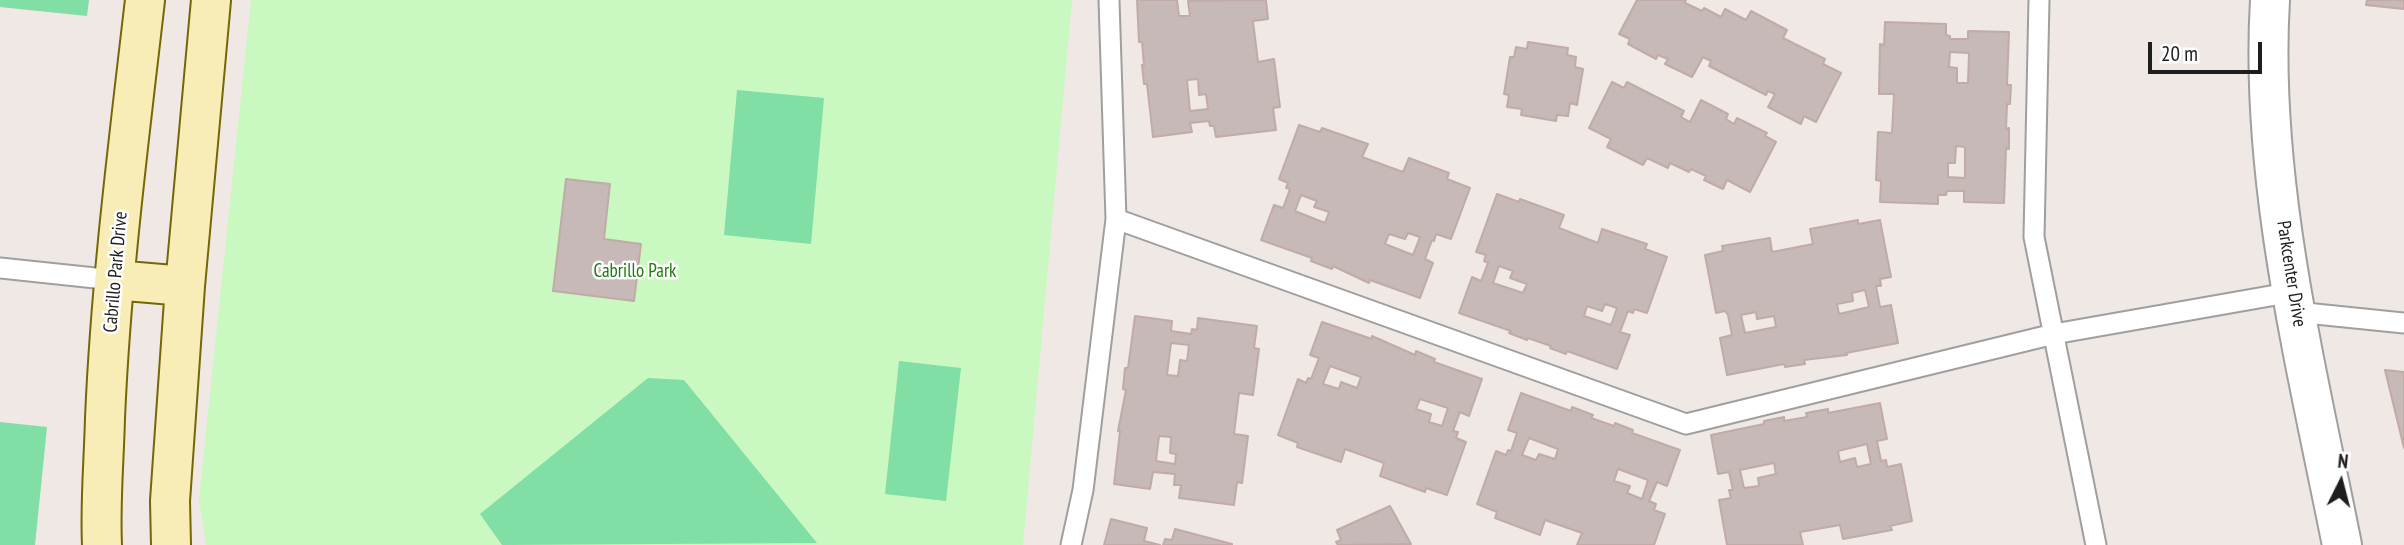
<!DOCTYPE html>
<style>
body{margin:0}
#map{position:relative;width:2404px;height:545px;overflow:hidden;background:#efe8e4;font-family:"PT Sans Narrow",sans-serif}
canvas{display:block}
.north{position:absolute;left:2306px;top:447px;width:70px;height:70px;-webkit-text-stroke:5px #fff;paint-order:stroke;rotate:6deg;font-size:19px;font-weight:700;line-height:28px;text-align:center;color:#1e1e1e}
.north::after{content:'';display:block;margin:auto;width:24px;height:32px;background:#1e1e1e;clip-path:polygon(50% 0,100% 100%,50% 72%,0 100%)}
.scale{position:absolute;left:2148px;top:42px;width:114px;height:32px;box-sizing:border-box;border:4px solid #1e1e1e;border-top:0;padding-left:9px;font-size:21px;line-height:24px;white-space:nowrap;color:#1e1e1e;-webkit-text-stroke:5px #fff;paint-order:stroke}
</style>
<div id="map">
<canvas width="2404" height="545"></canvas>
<div class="north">N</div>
<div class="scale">20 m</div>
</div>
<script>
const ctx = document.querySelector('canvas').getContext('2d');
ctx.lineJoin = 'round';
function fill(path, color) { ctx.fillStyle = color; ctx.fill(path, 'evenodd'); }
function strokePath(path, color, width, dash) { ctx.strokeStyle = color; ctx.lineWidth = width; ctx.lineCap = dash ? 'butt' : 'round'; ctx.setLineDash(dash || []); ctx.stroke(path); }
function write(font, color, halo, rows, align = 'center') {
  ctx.font = font + ' "PT Sans Narrow",sans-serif'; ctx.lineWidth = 5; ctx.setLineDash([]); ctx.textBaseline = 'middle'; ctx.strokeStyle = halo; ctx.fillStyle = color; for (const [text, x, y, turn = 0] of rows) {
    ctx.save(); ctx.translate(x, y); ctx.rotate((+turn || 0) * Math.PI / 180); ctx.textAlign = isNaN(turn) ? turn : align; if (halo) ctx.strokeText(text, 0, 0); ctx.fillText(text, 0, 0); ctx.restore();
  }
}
const park = new Path2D(`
 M 251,0 L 1072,0 L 1023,545 L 206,545 L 199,499 Z`);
const pitch = new Path2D(`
 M 0,0 L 89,0 L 87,16 L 0,7 Z
 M 737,90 L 824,98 L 811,244 L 724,235 Z
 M 899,361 L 961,368 L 946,501 L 885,494 Z
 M 648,378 L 684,380 L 817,543 L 502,545 L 480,514 Z
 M 0,422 L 47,427 L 35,545 L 0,545 Z`);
const building = new Path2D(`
 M 1137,0 L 1177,0 L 1179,16 L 1190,16 L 1188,1 L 1266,0 L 1268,19 L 1253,21 L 1258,62 L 1274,59 L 1280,107 L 1273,108 L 1276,130 L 1216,137 L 1214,126 L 1210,126 L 1209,121 L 1190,123 L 1192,132 L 1153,137 L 1147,84 L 1144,84 L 1142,65 L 1144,65 L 1142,42 L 1139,42 ZM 1198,79 L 1199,95 L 1206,94 L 1208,109 L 1190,111 L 1187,80 Z
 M 1637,0 L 1686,0 L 1685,3 L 1702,11 L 1704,8 L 1721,17 L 1725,9 L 1746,20 L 1751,11 L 1787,30 L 1783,38 L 1825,59 L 1823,64 L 1841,73 L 1816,122 L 1804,116 L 1801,124 L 1768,107 L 1775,94 L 1768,91 L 1766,95 L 1709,66 L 1711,61 L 1703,57 L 1692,77 L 1665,64 L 1668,59 L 1658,55 L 1656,59 L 1628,44 L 1630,39 L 1619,34 Z
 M 2367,0 L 2404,0 L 2404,9 L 2366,5 Z
 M 1885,22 L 1946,24 L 1946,35 L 1950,36 L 1950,39 L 1968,39 L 1968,31 L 2009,32 L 2007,85 L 2011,85 L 2010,104 L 2007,104 L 2006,129 L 2009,128 L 2009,149 L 2006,148 L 2004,203 L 1964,202 L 1964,191 L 1947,191 L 1946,195 L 1938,195 L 1938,204 L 1880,202 L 1881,181 L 1876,180 L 1878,132 L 1892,133 L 1894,94 L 1879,94 L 1880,44 L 1884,45 ZM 1950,52 L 1969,53 L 1968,83 L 1957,83 L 1957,68 L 1949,67 ZM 1956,146 L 1965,147 L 1965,178 L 1948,177 L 1948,163 L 1955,163 Z
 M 1528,42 L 1568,48 L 1567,55 L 1576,57 L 1575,67 L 1583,69 L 1577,105 L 1570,103 L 1568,116 L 1557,115 L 1556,121 L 1521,115 L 1522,109 L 1507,107 L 1509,95 L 1504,94 L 1510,57 L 1514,57 L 1516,47 L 1527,49 Z
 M 1612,82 L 1624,88 L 1627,82 L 1684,111 L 1681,117 L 1690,122 L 1701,100 L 1728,114 L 1726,119 L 1734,124 L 1737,118 L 1767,133 L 1765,136 L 1776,142 L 1750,192 L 1727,180 L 1723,189 L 1704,180 L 1706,176 L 1691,169 L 1689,172 L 1670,163 L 1668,168 L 1647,158 L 1643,165 L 1607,147 L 1611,139 L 1589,128 Z
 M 1299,125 L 1320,132 L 1322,128 L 1368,144 L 1362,157 L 1403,172 L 1409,158 L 1449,173 L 1447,179 L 1470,188 L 1451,239 L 1436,234 L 1434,241 L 1432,240 L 1425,259 L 1433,263 L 1420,298 L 1370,280 L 1369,283 L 1333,266 L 1332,269 L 1311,261 L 1312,258 L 1261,240 L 1274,205 L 1283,208 L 1290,189 L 1286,188 L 1288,183 L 1279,179 ZM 1301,195 L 1317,201 L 1314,207 L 1329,212 L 1325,223 L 1295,211 ZM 1408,233 L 1420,237 L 1413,255 L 1385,244 L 1389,234 L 1405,239 Z
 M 566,179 L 610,184 L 604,239 L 641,244 L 634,301 L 553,291 Z
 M 1497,194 L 1519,202 L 1520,199 L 1564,215 L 1559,228 L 1598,243 L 1602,229 L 1647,244 L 1645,249 L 1667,257 L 1647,313 L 1634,309 L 1633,313 L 1628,311 L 1620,332 L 1630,335 L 1617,369 L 1567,351 L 1566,354 L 1550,348 L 1551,346 L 1528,338 L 1527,340 L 1509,333 L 1511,331 L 1459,313 L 1472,277 L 1481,281 L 1488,263 L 1484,261 L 1486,255 L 1476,252 ZM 1499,266 L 1513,271 L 1510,278 L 1527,284 L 1523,293 L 1493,283 ZM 1605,304 L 1617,308 L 1611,325 L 1584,316 L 1587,306 L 1602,311 Z
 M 1858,220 L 1858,224 L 1880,220 L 1891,277 L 1880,279 L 1881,286 L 1876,286 L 1880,307 L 1891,305 L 1898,343 L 1846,353 L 1847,355 L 1804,360 L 1805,364 L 1785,367 L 1784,364 L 1727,375 L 1720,338 L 1732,335 L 1728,315 L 1725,311 L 1716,313 L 1705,255 L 1723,251 L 1722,246 L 1770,238 L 1772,252 L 1813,244 L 1810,229 ZM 1865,290 L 1869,307 L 1839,314 L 1837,304 L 1853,301 L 1852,293 ZM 1756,312 L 1757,319 L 1774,316 L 1776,327 L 1745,333 L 1741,315 Z
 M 1135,316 L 1172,321 L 1171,331 L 1191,334 L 1192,329 L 1197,330 L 1198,318 L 1257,326 L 1254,348 L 1259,349 L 1253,395 L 1239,393 L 1234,434 L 1248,436 L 1242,483 L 1237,482 L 1234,505 L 1179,498 L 1181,485 L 1174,485 L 1175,474 L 1153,472 L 1150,489 L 1114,484 L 1120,431 L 1118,431 L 1126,390 L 1123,389 L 1125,368 L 1128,368 ZM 1171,343 L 1189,345 L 1187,361 L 1180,360 L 1178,376 L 1167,375 ZM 1159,436 L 1171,437 L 1170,453 L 1176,454 L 1175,464 L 1156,461 Z
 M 1322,322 L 1372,339 L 1372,336 L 1415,355 L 1416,351 L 1435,359 L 1434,362 L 1482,379 L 1469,416 L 1460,412 L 1453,431 L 1458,432 L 1456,438 L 1466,442 L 1447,495 L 1426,488 L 1425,492 L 1380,476 L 1384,463 L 1345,449 L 1341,462 L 1297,447 L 1298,443 L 1278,435 L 1298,379 L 1306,383 L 1308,378 L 1311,379 L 1319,358 L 1310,355 ZM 1330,366 L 1361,377 L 1357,388 L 1341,382 L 1339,389 L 1323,384 ZM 1420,399 L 1448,408 L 1442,426 L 1429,422 L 1431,414 L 1416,409 Z
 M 2385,370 L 2404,372 L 2404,448 Z
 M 1521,393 L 1571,411 L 1572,407 L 1593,415 L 1591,418 L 1614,426 L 1615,423 L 1633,430 L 1632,433 L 1680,450 L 1667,486 L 1657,482 L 1649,501 L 1656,504 L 1654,510 L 1665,514 L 1654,545 L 1577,545 L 1582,533 L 1545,520 L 1540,535 L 1495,518 L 1497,512 L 1477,504 L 1496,451 L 1506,455 L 1508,450 L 1511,451 L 1517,433 L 1508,430 ZM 1529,438 L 1558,449 L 1555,459 L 1539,454 L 1536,460 L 1522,455 ZM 1618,469 L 1648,480 L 1642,499 L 1627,493 L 1630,486 L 1614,481 Z
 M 1880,403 L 1887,439 L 1877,441 L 1881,461 L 1886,460 L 1887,467 L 1901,464 L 1912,521 L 1890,526 L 1892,530 L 1843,539 L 1840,525 L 1800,532 L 1803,545 L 1727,545 L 1719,500 L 1731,498 L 1729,490 L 1733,490 L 1729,472 L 1718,474 L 1711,435 L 1764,424 L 1764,421 L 1784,417 L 1784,421 L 1807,417 L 1806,413 L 1828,409 L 1828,413 ZM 1867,444 L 1871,464 L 1857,467 L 1855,458 L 1840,462 L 1838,451 ZM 1774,463 L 1776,474 L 1758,478 L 1759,486 L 1744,488 L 1740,470 Z
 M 1390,506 L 1411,544 L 1338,545 L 1336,542 L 1341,540 L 1337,530 Z
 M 1111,519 L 1147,528 L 1144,541 L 1160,545 L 1104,545 Z
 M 1175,529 L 1232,544 L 1232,545 L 1163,545 L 1165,539 L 1172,540 Z`);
const lane = new Path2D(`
 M 2039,0 L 2034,237 L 2096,545
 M 1116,219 L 1686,424 L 2054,334 L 2293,292
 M 0,268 L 114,280
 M 2296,312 L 2404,323
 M 1071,545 L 1083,490 L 1116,219 L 1109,0`);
const street = new Path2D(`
 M 2270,0 C 2259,180 2307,369 2342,545`);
const secondary = new Path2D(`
 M 114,280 L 185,286
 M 102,545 C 100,503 104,460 105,418 C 111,278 129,139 145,0
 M 171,545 L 170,501 L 185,286 L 211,0`);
const streetNames = [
 ["Cabrillo Park Drive",116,272,-85],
 ["Parkcenter Drive",2291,274,81]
];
const parkNames = [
 ["Cabrillo Park",635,272]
];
fill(park, '#c9f9c0');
fill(pitch, '#81dea4');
fill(building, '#c6b9b7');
strokePath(building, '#c0aba6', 2);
strokePath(lane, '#9f9f9f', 23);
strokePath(street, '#9f9f9f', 42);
strokePath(secondary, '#756705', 42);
strokePath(lane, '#fff', 19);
strokePath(street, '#fff', 38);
strokePath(secondary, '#f9edb7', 38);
write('19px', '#1e1e1e', '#fff', streetNames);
write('19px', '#1c7c0b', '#fff', parkNames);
</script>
